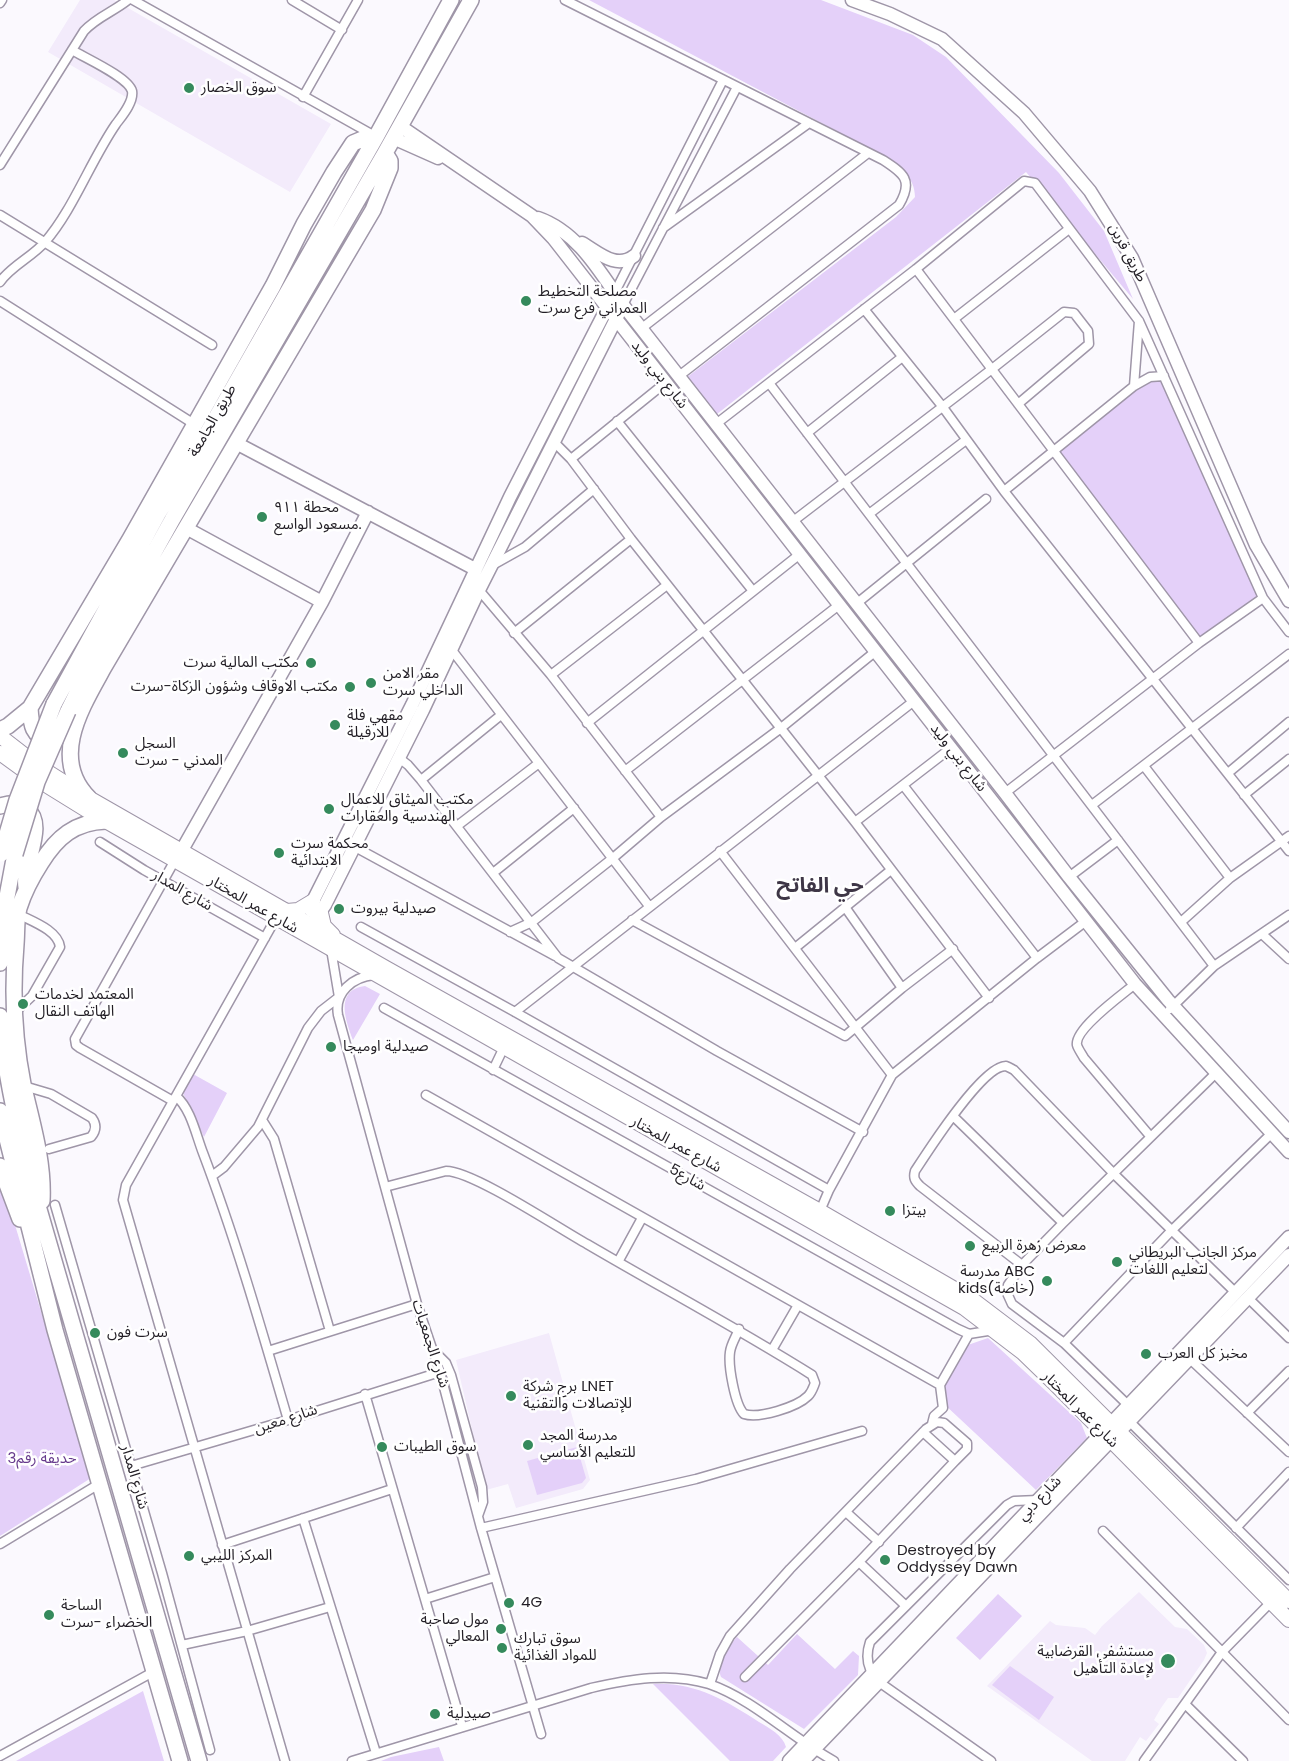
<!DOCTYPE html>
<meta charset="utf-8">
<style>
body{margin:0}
canvas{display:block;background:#fbf9fe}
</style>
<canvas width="1289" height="1761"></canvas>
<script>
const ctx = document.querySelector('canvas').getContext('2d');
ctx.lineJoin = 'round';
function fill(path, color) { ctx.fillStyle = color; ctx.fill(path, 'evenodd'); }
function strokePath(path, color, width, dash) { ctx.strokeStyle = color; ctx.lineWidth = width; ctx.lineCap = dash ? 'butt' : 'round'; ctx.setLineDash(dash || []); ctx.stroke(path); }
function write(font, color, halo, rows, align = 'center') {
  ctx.font = font + ' Poppins,"Noto Sans Arabic",sans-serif'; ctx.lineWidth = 5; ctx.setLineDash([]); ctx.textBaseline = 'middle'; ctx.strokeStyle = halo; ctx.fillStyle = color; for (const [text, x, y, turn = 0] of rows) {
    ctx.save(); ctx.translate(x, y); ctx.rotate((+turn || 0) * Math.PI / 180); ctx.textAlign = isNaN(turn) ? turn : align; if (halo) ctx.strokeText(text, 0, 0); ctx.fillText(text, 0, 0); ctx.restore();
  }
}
const built = new Path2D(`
 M 80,0 L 114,0 L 331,124 L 290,192 L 48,52 Z
 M 549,1333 L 590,1480 L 583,1489 L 516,1508 L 508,1484 L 486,1490 L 456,1360 Z
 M 1139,1592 L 1175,1627 L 1187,1629 L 1204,1645 L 1207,1653 L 1204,1660 L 1178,1698 L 1168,1698 L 1161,1708 L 1154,1720 L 1159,1724 L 1146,1741 L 1140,1737 L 1125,1761 L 1092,1761 L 987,1686 L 1050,1621 L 1056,1625 L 1085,1628 L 1095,1635 L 1102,1626 Z`);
const green = new Path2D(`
 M 589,0 L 821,0 L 913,35 L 946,57 L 1059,173 L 1104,231 L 1133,299 L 1026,172 L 717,414 L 686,378 L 896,217 L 915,197 C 915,177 900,168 884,156 Z
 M 1156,377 L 1164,382 L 1263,597 L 1199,645 L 1051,454 L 1151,378 Z
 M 365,986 L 380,994 L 353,1040 C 346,1021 334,990 365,986 Z
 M 193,1074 L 227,1093 L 204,1137 L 183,1093 L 185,1084 Z
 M 0,1175 L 91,1478 L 0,1536 Z
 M 988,1338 L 1081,1423 L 1087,1438 L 1036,1490 L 944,1404 L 941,1389 L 965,1346 Z
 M 577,1447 L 586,1478 L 582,1483 L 537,1495 L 527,1461 Z
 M 998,1594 L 1022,1616 L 980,1660 L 956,1638 Z
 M 797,1634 L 835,1669 L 853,1651 L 859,1656 L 858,1675 L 804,1729 L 721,1677 C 716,1664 728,1646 737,1637 L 768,1665 Z
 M 1010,1666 L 1054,1697 L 1039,1720 L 992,1685 Z
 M 653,1684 C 695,1682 725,1700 759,1722 C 769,1728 783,1735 786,1747 L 773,1761 L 730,1761 Z
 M 143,1691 L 164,1761 L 16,1761 Z
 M 439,1747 L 444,1761 L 381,1761 L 391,1757 Z`);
const street = new Path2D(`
 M 133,0 L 373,135
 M 292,0 L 342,30
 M 565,0 L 883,160 C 903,173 914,180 899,205 L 679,376
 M 0,3 L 2,0
 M 303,97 L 358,0
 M 0,165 L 84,31 C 97,17 113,12 128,0
 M 0,215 L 212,345
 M 663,228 L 809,123
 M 916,269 L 1199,643
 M 0,282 C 11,266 32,257 45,242 C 73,210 91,160 116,124 C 122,116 134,102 132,91 C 128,77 85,58 72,50
 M 615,292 L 723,80
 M 0,301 L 194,424
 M 623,305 L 737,87
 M 864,309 L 942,406 L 1004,491 L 1289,851
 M 954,319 L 1069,229
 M 642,328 L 868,153
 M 769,383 L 1214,966
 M 1134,386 L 1139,321
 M 617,421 L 753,591
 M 716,424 L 916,269 L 1024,181 L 1035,183 L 1139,321 L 1263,598 L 1289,632
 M 807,433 L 901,358
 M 554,442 L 571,459 L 631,539 L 855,822 L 989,998
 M 571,459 L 665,383
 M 1004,491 L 1134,386 L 1150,377 L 1164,376
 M 869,514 L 966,440
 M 792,522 L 992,369 L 1064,312 L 1074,313 L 1088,331 L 1089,344 L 1018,404
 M 491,566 L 525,547 L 594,489
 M 479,590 L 551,675 L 661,817
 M 856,604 L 986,499
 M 514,633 L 631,539
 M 451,649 L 649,906
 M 551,675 L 667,585
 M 587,723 L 800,554
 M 399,758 L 408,765 L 421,780 L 558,958 L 717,1051 L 863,1132
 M 1144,766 L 1230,878
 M 625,771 L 839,605
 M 1228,773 L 1289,722
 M 421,780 L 501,715
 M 903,785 L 1037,958
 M 1005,793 L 1199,643 L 1263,598
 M 1244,795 L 1289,759
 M 1092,805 L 1289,654
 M 855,822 L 951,748
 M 457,826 L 539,763
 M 100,842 L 144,870 L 265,938
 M 355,847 L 555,956
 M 720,851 L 892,1075
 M 493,873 L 574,808
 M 1069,877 L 1118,840
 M 845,907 L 902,988
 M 276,918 L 126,1185 L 123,1200 L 285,1761
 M 632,920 L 845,1036 L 902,988 L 953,949
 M 1181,922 L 1230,878 L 1289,836
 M 361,927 L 515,1012 L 829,1190
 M 510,932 L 532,922 L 613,858 L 661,817 L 781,728 L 876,651
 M 1262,934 L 1289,959
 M 795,948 L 891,870
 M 374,975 C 353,977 334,992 338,1015 L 417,1304 L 440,1372 L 481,1528 L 541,1734
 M 1135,984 C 1123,994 1074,1029 1077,1045 C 1078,1049 1082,1054 1084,1058 L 1150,1136
 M 384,1008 L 958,1329 L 969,1334 L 994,1330
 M 1170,1009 L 1214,966 L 1289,915
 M 515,1012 L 914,701
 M 14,1013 L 32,996 L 60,947 C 58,930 31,921 18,914
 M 493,1070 L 504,1047
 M 24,1086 L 51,1094 L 92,1118 C 97,1125 96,1131 91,1137 L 49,1149
 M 426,1095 L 940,1385
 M 176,1096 C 191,1109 196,1135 203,1153 C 236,1240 262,1331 288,1420
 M 173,1101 L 80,1048 L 76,1045 L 75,1039 L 175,860
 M 953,1116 L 1063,1223
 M 262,1120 L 274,1139 L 330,1331
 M 212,1176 L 224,1167 L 258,1127 L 308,1028 L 321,1011 L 339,997 L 331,949
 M 385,1187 L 446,1171 C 473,1171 558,1228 587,1244 C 662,1288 739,1329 812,1375 L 815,1383 C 813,1388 812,1392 808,1396 C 797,1407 759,1419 744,1414 C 735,1405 728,1366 730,1352 C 731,1344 736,1337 739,1329
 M 55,1205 L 162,1573 L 210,1750
 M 820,1211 L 829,1190 L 892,1075 L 1037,958 L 1086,921
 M 618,1262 L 642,1218
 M 1022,1265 L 920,1186 C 915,1181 913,1178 915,1171 C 928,1151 983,1065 1006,1066 C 1009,1067 1012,1069 1014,1070 L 1114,1174 L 1235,1292
 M 1247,1297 L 1289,1338
 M 1064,1343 L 1171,1231 L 1272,1133
 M 772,1350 L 798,1305
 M 268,1351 L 417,1304
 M 434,1351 L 446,1363 L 451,1375 L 482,1487 L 483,1502 L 478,1516
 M 1189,1358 L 1289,1452
 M 365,1394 L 462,1726
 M 1128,1405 L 1064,1343 L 1012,1304 L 1007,1293 L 1008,1285 L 1022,1265 L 1063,1223 L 1216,1073
 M 1247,1413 L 1289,1371
 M 1129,1421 L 1289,1580
 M 932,1424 L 934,1416 L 943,1408 L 940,1385 L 969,1334
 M 131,1466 L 288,1420 L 440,1372
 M 846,1512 L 879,1542
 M 303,1518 L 376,1753
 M 481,1528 L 696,1479 L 862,1431
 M 1236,1528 L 1289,1472
 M 1103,1531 L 1289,1720
 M 0,1544 L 99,1484
 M 222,1545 L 392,1489
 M 859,1562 L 906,1606
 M 425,1599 L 495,1577
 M 182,1645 L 247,1631 L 330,1607
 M 745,1677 L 859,1562 L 955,1461
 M 710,1684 L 720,1654 L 730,1636 L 790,1569 L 926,1429 L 937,1422 L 944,1423 L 967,1443 L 967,1449 L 955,1461 L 923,1432
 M 1185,1704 L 1243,1761
 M 0,1756 L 153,1672
 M 352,1761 L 591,1688 C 630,1679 670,1672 709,1684 C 753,1699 793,1739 834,1761
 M 991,1761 L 879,1682 C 868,1671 865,1657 870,1642 L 1007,1505 L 1014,1501 L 1038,1500
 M 1144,1761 L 1222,1652 L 1271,1602`);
const secondary = new Path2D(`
 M 852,0 L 890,14 L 942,39 L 1024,113 L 1090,191 L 1132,258 L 1256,545 L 1289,601
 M 400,126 L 532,216 L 553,238 L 1135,984 L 1289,1152
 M 393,138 L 438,158
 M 538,218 C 578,232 600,272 623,305 L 1005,793 L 1069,877 L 1168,1000 L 1289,1132
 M 582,243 C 598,252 616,270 634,256
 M 236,443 L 475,569
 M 186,528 L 322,602
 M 182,850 L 322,602 L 368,512
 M 311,911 L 313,901 L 412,705 L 510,497 L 610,302
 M 315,919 L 325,905 L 423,710 L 479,590 L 619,313
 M 789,1761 L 1289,1237
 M 803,1761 L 1289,1255`);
const primary = new Path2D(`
 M 0,736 L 40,767 L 89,798 L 386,968 L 820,1211 L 972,1299 L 1030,1343 L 1289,1601
 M 0,753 L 33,777 L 88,811 L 964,1308 L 1023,1353 L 1055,1384 L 1289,1620
 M 287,911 L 298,910 L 313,901
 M 321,913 L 324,926 L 333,935`);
const highway = new Path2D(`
 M 54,704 L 159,512 L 205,437 L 376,137 L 451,0
 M 30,708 C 31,724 32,737 51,741
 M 68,711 L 88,671 L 172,520 L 385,153 L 471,0
 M 0,730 L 8,726 L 30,708 L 130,539 L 273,286 L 304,224 L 334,172 L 353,143 L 365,138 L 374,140
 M 89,798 C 49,758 82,707 104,667 L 373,210 L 390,168 L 390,161 L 385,153
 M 0,806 C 10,803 19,802 27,809 C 47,826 22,863 26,887
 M 0,963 L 3,918 L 15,854
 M 0,1016 C 5,1077 19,1133 34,1192 L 199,1761
 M 0,1111 L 55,1330 L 180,1761
 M 0,1166 L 20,1219
 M 42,1201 C 44,1161 32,1123 23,1084 C 14,1039 12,991 16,944 C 17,932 16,919 19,908 C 24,892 32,877 41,863 C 57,837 75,822 106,821`);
const highwayBridge = new Path2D(`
 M 1,854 L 17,800 L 54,704
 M 15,854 L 37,782 L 68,711`);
const markers = [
 [189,88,6,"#358a5c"],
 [526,301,6,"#358a5c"],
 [262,517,6,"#358a5c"],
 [311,663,6,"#358a5c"],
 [371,683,6,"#358a5c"],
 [350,687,6,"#358a5c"],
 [335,725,6,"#358a5c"],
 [123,753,6,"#358a5c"],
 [329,809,6,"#358a5c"],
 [279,853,6,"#358a5c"],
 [339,909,6,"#358a5c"],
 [23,1004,6,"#358a5c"],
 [331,1047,6,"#358a5c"],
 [890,1211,6,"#358a5c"],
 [970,1246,6,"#358a5c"],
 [1117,1262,6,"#358a5c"],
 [1047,1281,6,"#358a5c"],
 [95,1333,6,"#358a5c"],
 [1146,1354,6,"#358a5c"],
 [511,1396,6,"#358a5c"],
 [528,1445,6,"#358a5c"],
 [382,1447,6,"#358a5c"],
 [189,1556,6,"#358a5c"],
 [885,1560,6,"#358a5c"],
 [509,1603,6,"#358a5c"],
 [49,1615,6,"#358a5c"],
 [501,1629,6,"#358a5c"],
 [502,1648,6,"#358a5c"],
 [1168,1661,8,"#358a5c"],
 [435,1714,6,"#358a5c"]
];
const poiNames = [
 ["سوق الخصار",201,88],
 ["مصلحة التخطيط",538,292],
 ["العمراني فرع سرت",538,309],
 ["محطة ٩١١",274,508],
 ["مسعود الواسع.",274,525],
 ["مكتب المالية سرت",299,663,"right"],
 ["مقر الامن",383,674],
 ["الداخلي سرت",383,691],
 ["مكتب الاوقاف وشؤون الزكاة-سرت",338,687,"right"],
 ["مقهي فلة",347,716],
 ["للارقيلة",347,733],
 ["السجل",135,744],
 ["المدني - سرت",135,761],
 ["مكتب الميثاق للاعمال",341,800],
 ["الهندسية والعقارات",341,817],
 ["محكمة سرت",291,844],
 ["الابتدائية",291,861],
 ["صيدلية بيروت",351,909],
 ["المعتمد لخدمات",35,995],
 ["الهاتف النقال",35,1012],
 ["صيدلية اوميجا",343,1047],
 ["بيتزا",902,1211],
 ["معرض زهرة الربيع",982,1246],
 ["مركز الجانب البريطاني",1129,1253],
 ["لتعليم اللغات",1129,1270],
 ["مدرسة ABC",1035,1272,"right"],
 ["kids(خاصة)",1035,1289,"right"],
 ["سرت فون",107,1333],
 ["مخبز كل العرب",1158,1354],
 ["برج شركة LNET",523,1387],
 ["للإتصالات والتقنية",523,1404],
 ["مدرسة المجد",540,1436],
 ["للتعليم الأساسي",540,1453],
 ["سوق الطيبات",394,1447],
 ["Destroyed by",897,1551],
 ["Oddyssey Dawn",897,1568],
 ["المركز الليبي",201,1556],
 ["4G",521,1603],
 ["الساحة",61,1606],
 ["الخضراء -سرت",61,1623],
 ["مول صاحبة",489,1620,"right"],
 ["المعالي",489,1637,"right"],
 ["سوق تبارك",514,1639],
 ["للمواد الغذائية",514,1656],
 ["مستشفي القرضابية",1154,1652,"right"],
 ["لإعادة التأهيل",1154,1669,"right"],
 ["صيدلية",447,1714]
];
const streetNames = [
 ["طريق قرين",1127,253,62],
 ["شارع بني وليد",659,375,52],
 ["طريق الجامعة",213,421,-60],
 ["شارع بني وليد",958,758,52],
 ["شارع المدار",182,891,30],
 ["شارع عمر المختار",253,905,30],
 ["شارع عمر المختار",676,1145,29],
 ["شارع5",687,1178,29],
 ["شارع الجمعيات",430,1344,72],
 ["شارع عمر المختار",1080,1410,45],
 ["شارع معين",286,1420,-18],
 ["شارع المدار",134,1477,74],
 ["شارع دبي",1040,1499,-46]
];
const parkNames = [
 ["حديقة رقم3",42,1459]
];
const districtNames = [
 ["حي الفاتح",820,887]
];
fill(built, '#f3ebfb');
fill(green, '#e4d0f9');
strokePath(street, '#9f96a8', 11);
strokePath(secondary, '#9f96a8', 15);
strokePath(primary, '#9f96a8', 16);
strokePath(highway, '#9f96a8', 18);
strokePath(street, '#fff', 8);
strokePath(secondary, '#fff', 12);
strokePath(primary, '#fff', 14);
strokePath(highway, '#fff', 15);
strokePath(highwayBridge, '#9f96a8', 18, []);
strokePath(highwayBridge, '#fff', 15);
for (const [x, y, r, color] of markers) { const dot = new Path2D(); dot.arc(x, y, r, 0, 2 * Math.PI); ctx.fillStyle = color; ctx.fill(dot); strokePath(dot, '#fff', 2); }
write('15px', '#221e25', '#fff', poiNames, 'left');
write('15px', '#221e25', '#fff', streetNames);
write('15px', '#673b8d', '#fff', parkNames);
write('bold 21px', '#3e3646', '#fff', districtNames);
</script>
